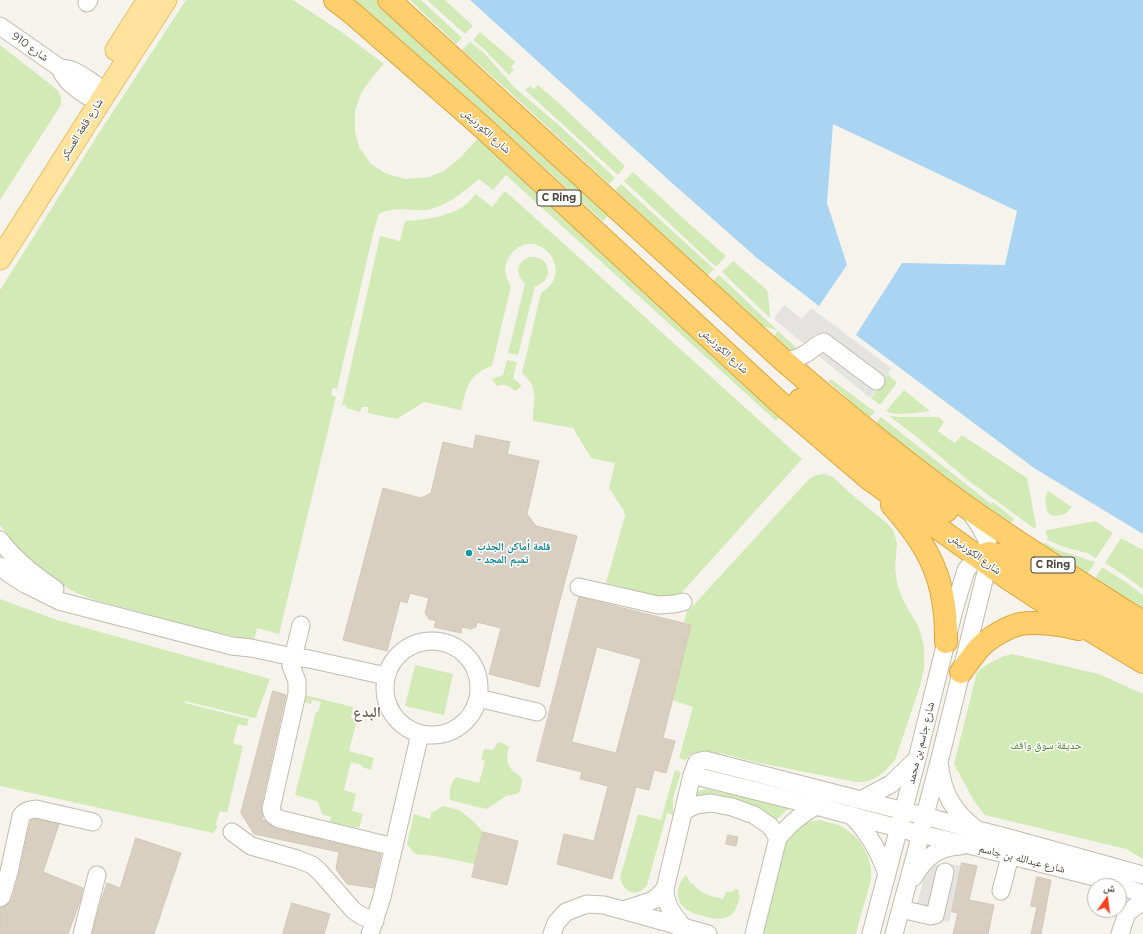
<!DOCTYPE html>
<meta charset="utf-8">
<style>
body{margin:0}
#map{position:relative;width:1143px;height:934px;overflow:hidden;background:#f6f3ec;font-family:Montserrat,"Noto Naskh Arabic",sans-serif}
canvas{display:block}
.north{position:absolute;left:1087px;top:878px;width:40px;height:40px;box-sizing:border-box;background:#fff;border:1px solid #b7b4b0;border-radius:50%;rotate:14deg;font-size:11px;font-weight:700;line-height:16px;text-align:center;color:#4b4439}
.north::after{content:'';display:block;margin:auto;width:14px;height:18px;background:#fc3f1d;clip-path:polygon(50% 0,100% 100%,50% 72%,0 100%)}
</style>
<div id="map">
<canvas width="1143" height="934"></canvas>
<div class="north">ش</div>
</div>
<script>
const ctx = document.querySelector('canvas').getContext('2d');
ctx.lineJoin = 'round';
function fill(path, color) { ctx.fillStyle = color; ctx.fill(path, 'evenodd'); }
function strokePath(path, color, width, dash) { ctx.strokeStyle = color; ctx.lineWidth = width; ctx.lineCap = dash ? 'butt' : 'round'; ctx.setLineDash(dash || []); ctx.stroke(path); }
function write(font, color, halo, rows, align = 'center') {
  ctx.font = font + ' Montserrat,"Noto Naskh Arabic",sans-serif'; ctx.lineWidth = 3; ctx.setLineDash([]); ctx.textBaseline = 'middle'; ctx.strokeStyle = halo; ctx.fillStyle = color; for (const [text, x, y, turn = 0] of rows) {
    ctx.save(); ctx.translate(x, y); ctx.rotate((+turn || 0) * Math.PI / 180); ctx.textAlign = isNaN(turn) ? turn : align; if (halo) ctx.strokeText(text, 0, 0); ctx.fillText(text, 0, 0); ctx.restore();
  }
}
const green = new Path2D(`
 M 186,0 L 293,0 L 343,33 L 384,64 L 374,75 L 361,93 L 355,111 L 355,131 L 359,147 L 371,164 L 387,174 L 405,179 L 429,177 L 444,171 L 461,157 L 480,136 L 781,417 L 776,421 L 506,175 L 493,190 L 479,179 C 466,190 455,199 440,206 C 436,207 432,209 428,210 C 411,211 395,206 379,214 L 374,230 L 337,389 L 333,388 L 331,395 L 336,397 L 279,634 L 257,628 L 254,641 C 213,631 173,622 132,610 C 111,604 88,600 69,589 C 41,572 18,551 0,525 L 0,290 L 99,133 Z
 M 353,0 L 376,0 L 609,215 L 603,221 L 487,116 Z
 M 410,0 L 421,0 L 462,38 L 456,44 Z
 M 427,0 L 445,0 L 473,26 L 465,34 Z
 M 480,32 L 515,62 L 511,67 L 514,70 L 509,75 L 483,48 L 473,40 Z
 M 470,42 L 484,53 L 515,88 L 560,126 L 615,178 L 609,184 L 502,85 L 462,50 Z
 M 0,45 L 55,88 C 61,94 63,101 59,108 L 0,200 Z
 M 538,85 L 562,106 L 625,166 L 618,175 L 525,90 L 530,86 L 534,89 Z
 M 633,172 L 685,220 L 726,256 L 716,267 L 624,181 Z
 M 621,184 L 714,269 L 707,276 L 615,190 Z
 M 505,191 L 553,234 L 802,459 L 676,599 L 669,602 L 651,595 L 606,583 L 625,516 L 624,511 L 609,488 L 615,463 L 591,458 L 573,428 L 533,421 C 533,400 540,389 522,373 L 541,293 C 580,270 532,220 509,257 C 503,266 505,276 511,286 L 492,366 C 468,374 467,388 461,410 L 424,402 L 397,419 L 368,413 L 368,407 L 362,407 L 360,412 L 346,408 L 346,405 L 342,405 L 380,236 L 400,241 L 405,221 C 425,220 446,217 463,207 C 467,204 472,198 476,194 L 492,207 Z
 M 530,257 C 551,255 555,281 535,286 L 518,355 L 508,353 L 525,284 C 515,274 516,262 530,257 Z
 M 733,261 L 766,289 L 768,293 L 770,316 L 770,318 L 722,272 Z
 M 719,275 L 777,330 L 762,326 L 713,281 Z
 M 778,331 L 801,352 L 795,355 L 771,340 Z
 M 507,360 L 517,362 L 513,378 L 522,386 L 515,391 C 509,386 505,383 497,386 L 492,379 L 503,375 Z
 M 888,374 L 897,383 L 880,405 L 871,398 Z
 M 831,379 L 875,412 L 869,418 L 828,381 Z
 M 904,390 L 930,411 C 919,412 895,417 886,411 Z
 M 889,416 L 899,417 L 939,417 L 944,422 L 938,431 L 946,437 L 955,443 L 962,435 L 1027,478 L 1036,525 L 1035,529 L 969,481 L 918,438 Z
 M 881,417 L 991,504 L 993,502 L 1014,519 L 1011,523 L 1008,525 L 1003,522 L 875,424 Z
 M 824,474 L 833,477 L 850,493 L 889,525 L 894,532 L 897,544 L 895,566 L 897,584 L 903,600 L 919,628 L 924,646 L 924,668 L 920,686 L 895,760 L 886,770 L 876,778 L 865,782 L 856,782 L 755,762 L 720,753 L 719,757 L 697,752 L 690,754 L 686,760 L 679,758 L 693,707 L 672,700 L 691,625 L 684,622 L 687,611 L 691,608 L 810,478 L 817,475 Z
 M 1048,491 L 1072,507 L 1065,514 L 1056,516 L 1050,515 L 1047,511 L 1045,497 Z
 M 1095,521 L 1113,533 L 1096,558 L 1087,553 L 1067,548 L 1047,540 L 1048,537 L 1045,532 L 1046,531 L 1048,530 Z
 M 1121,538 L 1143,550 L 1143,589 L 1124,575 L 1105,563 Z
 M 1037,540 L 1044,544 L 1045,543 L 1058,550 L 1095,562 L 1086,576 L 1035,543 Z
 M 1102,567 L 1127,583 L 1143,595 L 1143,610 L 1094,581 Z
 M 0,599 L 57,620 L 270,679 L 256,717 L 254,718 L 185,701 L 185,703 L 249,719 L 247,726 L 238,724 L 233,743 L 243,746 L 227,813 L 220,811 L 216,823 L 217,828 L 213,833 L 0,786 Z
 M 1012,654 L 1099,674 L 1143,694 L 1143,859 L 1126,849 L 985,815 L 974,801 L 954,764 L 977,672 C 988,663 999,657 1012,654 Z
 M 415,665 L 453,674 L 444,715 L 405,706 Z
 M 305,695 L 353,707 L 351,718 L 357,720 L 349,751 L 374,758 L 371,770 L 362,767 L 362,765 L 351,762 L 344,790 L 356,794 L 352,811 L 363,814 L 359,828 L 330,822 L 331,817 L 323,815 L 317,801 L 295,795 L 316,712 L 318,712 L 321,702 L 312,700 L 311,704 L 303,702 Z
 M 501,742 L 509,747 C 507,756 505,763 513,771 C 516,774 520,775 522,779 L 521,788 L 519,792 L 516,794 L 506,796 L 493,805 L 486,809 L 450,800 C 449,792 450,784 456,777 L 479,783 L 485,761 L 481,759 L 484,749 L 493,750 L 498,743 Z
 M 675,770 L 681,772 L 673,798 L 673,815 L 667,813 L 647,885 C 636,899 624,892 620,878 L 638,814 L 661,820 Z
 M 707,789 L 782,806 L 787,807 L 788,809 L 773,823 L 695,799 L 693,792 Z
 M 443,806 L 459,810 L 473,821 L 483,832 L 475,864 L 435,856 L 415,854 L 407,844 L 414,814 L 430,819 L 431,813 Z
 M 820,820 C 826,822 832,823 838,825 C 858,833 874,858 871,880 C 870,886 867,892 866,898 C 862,910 859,922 856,934 L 761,934 L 785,841 L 800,825 L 812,821 Z
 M 686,875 L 691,884 L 693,883 C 699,894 711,896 723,899 L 726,892 L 733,892 L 734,890 L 738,889 L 739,895 L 740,896 C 738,902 737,910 731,915 C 723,920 715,919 707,917 C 701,915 694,914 689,911 C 674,903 675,886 686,875 Z`);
const parking = new Path2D(`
 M 784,305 L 802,319 L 811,308 L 891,368 L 888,374 L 870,398 L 775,320 L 775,317 Z
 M 944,863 L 962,866 L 949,922 L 915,914 L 924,877 L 928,870 L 932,866 Z`);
const water = new Path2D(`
 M 470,0 L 1143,0 L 1143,534 L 1034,468 L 856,335 L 902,263 L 1005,265 L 1017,211 L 833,124 L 827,203 L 847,265 L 819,306 L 757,258 L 672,183 Z`);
const building = new Path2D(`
 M 476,435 L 510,442 L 507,454 L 539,461 L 527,514 L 536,526 L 577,536 L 557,611 L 539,687 L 489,674 L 501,628 L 477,622 L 476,627 L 471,629 L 462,627 L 461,633 L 434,627 L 436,621 L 429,619 L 425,613 L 429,598 L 410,593 L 407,603 L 400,601 L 387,651 L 343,640 L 383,488 L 421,498 L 431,493 L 443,442 L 473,449 Z
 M 579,597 L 691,625 L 663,738 L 675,741 L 666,773 L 654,770 L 649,790 L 636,787 L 612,879 L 557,864 L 564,834 L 594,841 L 608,786 L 580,779 L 582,772 L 537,761 ZM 597,647 L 641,659 L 616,753 L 572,742 Z
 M 273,691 L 286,695 L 261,807 L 263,817 L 262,820 L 266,821 L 277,829 L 381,854 L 374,888 L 347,884 L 336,869 L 339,852 L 254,834 L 241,813 Z
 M 36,819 L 59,824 L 43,872 L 83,888 L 80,901 L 68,934 L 0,934 L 0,908 L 7,905 L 12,899 L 19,874 L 29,827 L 31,820 Z
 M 483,832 L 518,841 L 507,885 L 472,877 Z
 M 728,835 L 738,837 L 736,846 L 726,844 Z
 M 136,838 L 181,853 L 154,934 L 92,934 L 101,901 L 107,883 L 120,888 Z
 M 962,863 L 977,866 L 969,900 L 994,905 L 988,934 L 953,934 L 958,913 L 952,912 Z
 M 1037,877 L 1051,880 L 1041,934 L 1031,934 L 1037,907 L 1031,906 Z
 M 292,903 L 330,914 L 324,934 L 283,934 Z`);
const minor = new Path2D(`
 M 87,3 L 89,0
 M 0,26 L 60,68 C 74,68 84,77 95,84
 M 60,68 C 65,82 76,88 87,96
 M 784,361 C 792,360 799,358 805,354 C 811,351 818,343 824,342 L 876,381
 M 0,540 C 15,560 34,575 55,589
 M 0,566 L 8,573 L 25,584 L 59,601 L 232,646 L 251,648 L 293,657 L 309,659 L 386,676
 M 579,587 L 658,605 L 674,604 L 683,602
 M 301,625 L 291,666 L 297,681 L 297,694 L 271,809 L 273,815 L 279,819 L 394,847
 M385 688a47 47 0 1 1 94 0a47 47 0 1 1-94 0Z
 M 478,698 L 537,712
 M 940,767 C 942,792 955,814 975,828
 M 692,775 L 816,806 L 920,834 L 969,845 L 1102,879 L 1143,894
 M 861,800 L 891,784 L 916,760
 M 684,811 L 696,805 L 711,803 L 732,807 L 754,815 L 770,826 L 778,838 L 754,934
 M 851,815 C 868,832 879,851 887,874
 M 232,832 L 251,846 L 297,859 L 312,865 L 319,871 L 354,911 L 362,916 L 375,921
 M 778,838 C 791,823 799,816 816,806
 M 914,877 C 924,858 939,846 961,846
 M 1001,891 L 1010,856
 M 0,898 L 2,896 L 9,872 L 21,816 C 25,810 30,810 36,809 L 93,822
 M 901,909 L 931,916 L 935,915 L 945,872
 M 623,910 L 654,900 L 665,889
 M 82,934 L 97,875
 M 370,934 L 382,897 L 420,734
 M 552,934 L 556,923 L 566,912 L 587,904 L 604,905 L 708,934
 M 681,934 L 683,927 C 672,912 666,907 665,889 L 692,775 L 697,762 L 705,760 L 1013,839 L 1143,875
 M 871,934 L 917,759 L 954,610 L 966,570 L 978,556
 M 894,934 L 917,849 L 920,834 L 940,758 L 989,560 C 992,542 980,526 970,512
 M 1120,934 L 1127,913 L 1143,901`);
const major = new Path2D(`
 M 116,50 L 148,0
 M 0,259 L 103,97 L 166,0`);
const highway = new Path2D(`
 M 335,0 L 352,13 L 480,125 L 778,401 L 868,478 L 1009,579 L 1047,604 L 1143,662
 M 389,0 L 784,361 C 842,411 902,460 964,505 C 1017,543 1073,578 1128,613 L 1143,622
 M 800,400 L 891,476 L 934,509 C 948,516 949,509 952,496
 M 892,505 C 931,548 947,583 946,642
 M 978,556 L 989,553 L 1007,557 L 1018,563 L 1078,603 L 1143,640
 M 961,672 C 967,664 973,655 980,647 C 989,638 1007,627 1020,624 C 1036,621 1063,625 1079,629`);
const markers = [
 [469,553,4,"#0f9aa8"]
];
const shields = [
 [559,198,44],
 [1053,565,44]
];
const shieldNames = [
 ["C Ring",559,198],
 ["C Ring",1053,565]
];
const streetNames = [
 ["شارع 910",30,47,35],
 ["شارع قلعة العسكر",82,129,-58],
 ["شارع الكورنيش",486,131,42],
 ["شارع الكورنيش",724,351,43],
 ["شارع الكورنيش",975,554,36],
 ["شارع جاسم بن محمد",921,743,-76],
 ["شارع عبدالله بن جاسم",1022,859,14]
];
const cultureNames = [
 ["قلعة أماكن الجذب",477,547],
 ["- تميم المجد",477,560]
];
const parkNames = [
 ["حديقة سوق واقف",1046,746]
];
const districtNames = [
 ["البدع",367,713]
];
fill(green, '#d2eab5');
fill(parking, '#e5e3e0');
fill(water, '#a9d4f2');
fill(building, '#d8cfc1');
strokePath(building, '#d3c7b4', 1);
strokePath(minor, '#c2bbae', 19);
strokePath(major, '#e6c16a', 23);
strokePath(highway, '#e0a43c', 24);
strokePath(minor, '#fff', 17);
strokePath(major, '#ffe39c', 21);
strokePath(highway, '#ffcf6e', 22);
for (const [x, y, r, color] of markers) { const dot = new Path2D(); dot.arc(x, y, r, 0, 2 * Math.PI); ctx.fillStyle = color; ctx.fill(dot); strokePath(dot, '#fff', 1.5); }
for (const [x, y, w] of shields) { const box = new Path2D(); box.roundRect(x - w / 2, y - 8, w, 16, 3); ctx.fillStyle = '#fff'; ctx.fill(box); strokePath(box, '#4b4439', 1); }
write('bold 10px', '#4b4439', null, shieldNames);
write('11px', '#4b4439', '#fff', streetNames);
write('bold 11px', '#0d838f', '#fff', cultureNames, 'left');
write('11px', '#4a7f2a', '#fff', parkNames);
write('bold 15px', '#6e6250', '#fff', districtNames);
</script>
